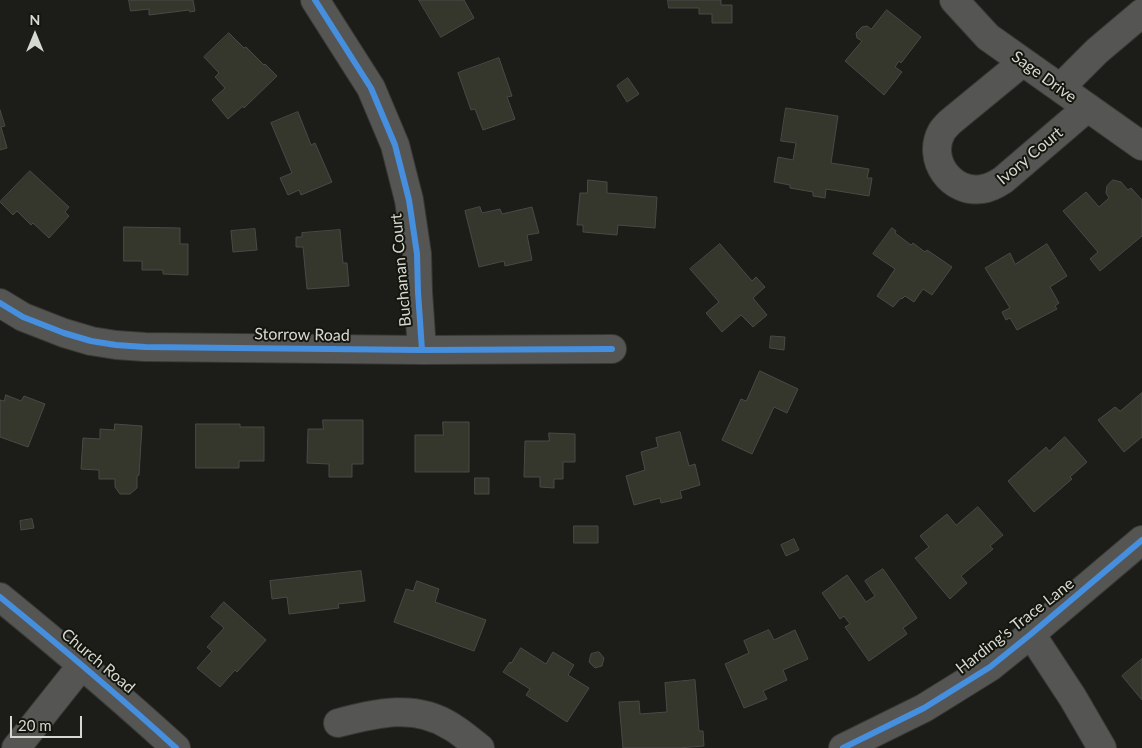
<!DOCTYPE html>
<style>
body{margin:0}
#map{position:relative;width:1142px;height:748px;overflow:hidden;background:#1c1d19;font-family:Lato,sans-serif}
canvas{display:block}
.north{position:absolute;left:10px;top:10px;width:50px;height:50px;-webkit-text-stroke:4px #14160e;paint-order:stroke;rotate:0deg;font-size:14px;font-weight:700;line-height:20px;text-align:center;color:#d6d8d2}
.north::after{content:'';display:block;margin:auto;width:18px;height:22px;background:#d6d8d2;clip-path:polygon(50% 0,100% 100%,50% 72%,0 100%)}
.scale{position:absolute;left:10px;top:716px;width:72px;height:22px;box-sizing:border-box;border:2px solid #d6d8d2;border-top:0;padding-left:6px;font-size:15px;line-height:18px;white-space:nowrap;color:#d6d8d2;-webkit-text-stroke:4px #14160e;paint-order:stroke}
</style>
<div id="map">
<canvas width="1142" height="748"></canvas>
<div class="north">N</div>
<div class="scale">20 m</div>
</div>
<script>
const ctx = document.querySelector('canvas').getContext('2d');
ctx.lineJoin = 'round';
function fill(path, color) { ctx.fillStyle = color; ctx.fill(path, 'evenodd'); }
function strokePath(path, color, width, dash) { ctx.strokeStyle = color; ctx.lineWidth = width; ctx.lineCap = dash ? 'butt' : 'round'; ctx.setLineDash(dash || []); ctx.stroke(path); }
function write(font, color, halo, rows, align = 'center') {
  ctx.font = font + ' Lato,sans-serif'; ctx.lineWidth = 4; ctx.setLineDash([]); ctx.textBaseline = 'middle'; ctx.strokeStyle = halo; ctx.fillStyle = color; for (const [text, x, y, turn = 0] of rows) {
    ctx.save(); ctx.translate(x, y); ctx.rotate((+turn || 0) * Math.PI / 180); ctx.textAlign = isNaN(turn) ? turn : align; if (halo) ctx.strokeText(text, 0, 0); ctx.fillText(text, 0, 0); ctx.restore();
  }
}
const building = new Path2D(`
 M 129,0 L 193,0 L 195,11 L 190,12 L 189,10 L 149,15 L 149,9 L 131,11 Z
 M 419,0 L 464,0 L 474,18 L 441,37 Z
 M 668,0 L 721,0 L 721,5 L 732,5 L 732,23 L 712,23 L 712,14 L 699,14 L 699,8 L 669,8 Z
 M 887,10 L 921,37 L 901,63 L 899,61 L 895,67 L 902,72 L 884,95 L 845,61 L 862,41 L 857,38 L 856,33 L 862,27 L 867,26 L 871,29 Z
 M 229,33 L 244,48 L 246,47 L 264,65 L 265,64 L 277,76 L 244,108 L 243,106 L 228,119 L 212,100 L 225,88 L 215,77 L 219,73 L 204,57 Z
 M 499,58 L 512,96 L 507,97 L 515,119 L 483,130 L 475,109 L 471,110 L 458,73 Z
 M 628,78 L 639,94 L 627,102 L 617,86 Z
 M 786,108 L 838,116 L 831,163 L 869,169 L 867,178 L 872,178 L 869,196 L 826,189 L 825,198 L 813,196 L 813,192 L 790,188 L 790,185 L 774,182 L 778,157 L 793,160 L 796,143 L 781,141 Z
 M 0,110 L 5,126 L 1,127 L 7,148 L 0,150 Z
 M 298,112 L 311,145 L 315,143 L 332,182 L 301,195 L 299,190 L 288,195 L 280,178 L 292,173 L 271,123 Z
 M 30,171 L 69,207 L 65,212 L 69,216 L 49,238 L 33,223 L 31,225 L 17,211 L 13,215 L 0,202 Z
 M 588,180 L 607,182 L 607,193 L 657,197 L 655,228 L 618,225 L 617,235 L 583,232 L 583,225 L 577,225 L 580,193 L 587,193 Z
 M 1113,180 L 1121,182 L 1128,190 L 1131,188 L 1142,200 L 1142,236 L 1100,271 L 1090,259 L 1098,252 L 1063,211 L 1086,192 L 1099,207 L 1109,198 L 1106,193 L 1107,186 Z
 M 480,207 L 482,213 L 500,209 L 502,214 L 532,207 L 539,233 L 527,235 L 532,260 L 505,266 L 504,261 L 479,267 L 465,211 Z
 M 124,227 L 180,228 L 180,244 L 188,244 L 188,275 L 163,274 L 163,270 L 142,270 L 142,261 L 124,261 Z
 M 892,228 L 896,231 L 895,233 L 911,245 L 913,243 L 925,252 L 927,250 L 952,267 L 932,295 L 923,289 L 914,302 L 905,296 L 902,299 L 901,298 L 893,307 L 877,296 L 895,269 L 873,254 Z
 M 255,229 L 257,250 L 233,252 L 231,231 Z
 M 340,230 L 343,263 L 347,263 L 349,286 L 307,289 L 303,247 L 296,247 L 296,237 L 302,237 L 302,233 Z
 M 720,244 L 752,281 L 756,277 L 765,287 L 753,298 L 767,315 L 753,327 L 741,315 L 722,332 L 706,313 L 719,302 L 690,269 Z
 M 1047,244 L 1067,276 L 1050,287 L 1059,303 L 1055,306 L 1057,309 L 1017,330 L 1010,318 L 1006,320 L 1002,312 L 1010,308 L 985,268 L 1010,253 L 1015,264 Z
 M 771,336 L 785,337 L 784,350 L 770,348 Z
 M 760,371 L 798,389 L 787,413 L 774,407 L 752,454 L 722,440 L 741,399 L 746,401 Z
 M 1142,393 L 1142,437 L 1124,452 L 1098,420 L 1115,407 L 1120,411 Z
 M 6,395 L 21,401 L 24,396 L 45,404 L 28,447 L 0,437 L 0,400 L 4,401 Z
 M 323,420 L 363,420 L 363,464 L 352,464 L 352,477 L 329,477 L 329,464 L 307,463 L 308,429 L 323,429 Z
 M 443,422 L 469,422 L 469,472 L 415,472 L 415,435 L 443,435 Z
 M 115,424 L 142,426 L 139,475 L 137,476 L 137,488 L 130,494 L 120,494 L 115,487 L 115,479 L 99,479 L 99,470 L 81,469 L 83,438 L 100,439 L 100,429 L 114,430 Z
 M 196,424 L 240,424 L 240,427 L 264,427 L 264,461 L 239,461 L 239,468 L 196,468 Z
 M 680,432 L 689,466 L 695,464 L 700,485 L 680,491 L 682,498 L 661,503 L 660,498 L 634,505 L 626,476 L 645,470 L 641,452 L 658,447 L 656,438 Z
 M 549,433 L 575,434 L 575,462 L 563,462 L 563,479 L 554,479 L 554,488 L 540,487 L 540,477 L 524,477 L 525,441 L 549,441 Z
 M 1065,437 L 1087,462 L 1070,477 L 1072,479 L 1034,512 L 1008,481 L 1046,447 L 1049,451 Z
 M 475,478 L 489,478 L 489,494 L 475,494 Z
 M 978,507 L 1003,535 L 990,546 L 993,549 L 961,576 L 967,583 L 950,599 L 915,558 L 929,547 L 920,536 L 947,514 L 956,525 Z
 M 32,519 L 34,528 L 21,530 L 20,521 Z
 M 574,526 L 598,526 L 598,543 L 574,543 Z
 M 794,539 L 799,550 L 786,556 L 781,545 Z
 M 883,569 L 917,618 L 903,628 L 907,634 L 869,661 L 845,627 L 850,624 L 844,616 L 840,619 L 822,593 L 847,575 L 866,602 L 875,596 L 865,581 Z
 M 361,571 L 365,601 L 338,604 L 339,608 L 289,614 L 287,597 L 272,599 L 270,581 Z
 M 417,581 L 439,589 L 435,602 L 486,620 L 474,651 L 394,622 L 406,589 L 413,591 Z
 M 224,602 L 266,640 L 237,672 L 235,670 L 220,687 L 197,668 L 212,651 L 207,647 L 224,628 L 211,617 Z
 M 769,630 L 774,640 L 795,630 L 808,659 L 783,670 L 787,680 L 763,691 L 767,699 L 744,708 L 725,664 L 749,653 L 744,641 Z
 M 521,648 L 546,664 L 553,652 L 574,665 L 568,675 L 589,688 L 567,722 L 526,695 L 530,689 L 503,672 L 510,662 L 511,663 Z
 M 599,652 L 604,658 L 602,666 L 595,668 L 589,662 L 591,654 Z
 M 1142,659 L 1142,700 L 1122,676 Z
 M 695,680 L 699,731 L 703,731 L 704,746 L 678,748 L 623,748 L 619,702 L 639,701 L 640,714 L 667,712 L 665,683 Z`);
const minor = new Path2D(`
 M 315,0 L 371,88 L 395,145 L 409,200 L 417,254 L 418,292 L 422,350
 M 954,0 L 988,37 L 1142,146
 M 1023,62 L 950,122 C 947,125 944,128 942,131 C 926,159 951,194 982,189 C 990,188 997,184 1003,180 L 1087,108
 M 1060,88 L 1097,51 L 1142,13
 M 0,303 L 23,317 L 64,333 L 91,341 L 116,345 L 145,347 L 422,350 L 612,349
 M 0,597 C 60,646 119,696 176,748
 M 1031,634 L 1073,698 L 1102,748
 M 338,723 C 377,713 416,703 452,727 C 462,733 471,741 480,748
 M 16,748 L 82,665
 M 843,748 L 924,708 L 990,667 L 1031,634 L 1142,540`);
const cycleway = new Path2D(`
 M 315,0 L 371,88 L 395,145 L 409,200 L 417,254 L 418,292 L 422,350
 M 0,303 L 23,317 L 64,333 L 91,341 L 116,345 L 145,347 L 422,350 L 612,349
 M 0,597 C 60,646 119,696 176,748
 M 843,748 L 924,708 L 990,667 L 1031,634 L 1142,540`);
const streetNames = [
 ["Sage Drive",1044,77,36],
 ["Ivory Court",1030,156,-40],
 ["Buchanan Court",401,270,-95],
 ["Storrow Road",302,335,1],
 ["Harding's Trace Lane",1015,626,-38],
 ["Church Road",98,661,40]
];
fill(building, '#35372c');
strokePath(building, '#494a46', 1);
strokePath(minor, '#383935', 30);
strokePath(minor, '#555653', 28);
strokePath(cycleway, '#468fdf', 6);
write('16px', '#d6d8d2', '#14160e', streetNames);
</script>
